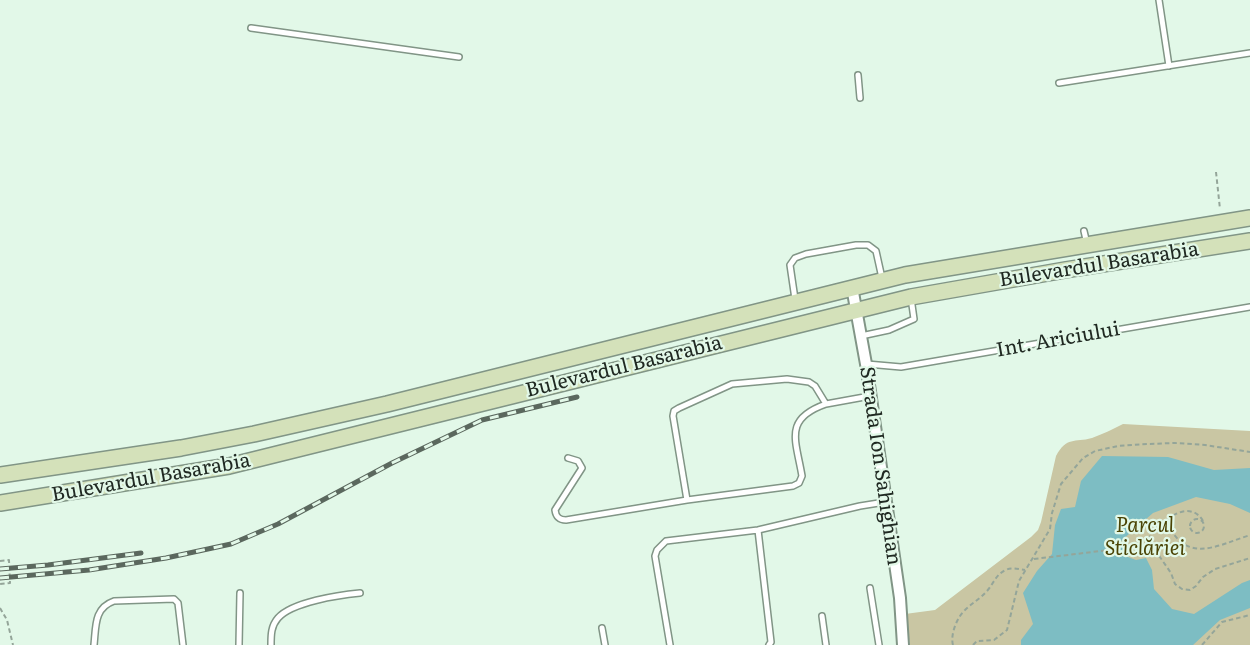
<!DOCTYPE html>
<meta charset="utf-8">
<style>
body{margin:0}
canvas{display:block;background:#e2f8e8}
</style>
<canvas width="1250" height="645"></canvas>
<script>
const ctx = document.querySelector('canvas').getContext('2d');
ctx.lineJoin = 'round';
function fill(path, color) { ctx.fillStyle = color; ctx.fill(path, 'evenodd'); }
function strokePath(path, color, width, dash) { ctx.strokeStyle = color; ctx.lineWidth = width; ctx.lineCap = dash ? 'butt' : 'round'; ctx.setLineDash(dash || []); ctx.stroke(path); }
function write(font, color, halo, rows, align = 'center') {
  ctx.font = font + ' Literata,serif'; ctx.lineWidth = 4.5; ctx.setLineDash([]); ctx.textBaseline = 'middle'; ctx.strokeStyle = halo; ctx.fillStyle = color; for (const [text, x, y, turn = 0] of rows) {
    ctx.save(); ctx.translate(x, y); ctx.rotate((+turn || 0) * Math.PI / 180); ctx.textAlign = isNaN(turn) ? turn : align; if (halo) ctx.strokeText(text, 0, 0); ctx.fillText(text, 0, 0); ctx.restore();
  }
}
const green = new Path2D(`
 M 1123,424 L 1250,431 L 1250,645 L 910,645 L 905,614 L 935,610 L 1031,537 L 1038,530 L 1041,522 L 1056,456 C 1067,436 1074,443 1092,438 C 1103,434 1113,429 1123,424 Z`);
const water = new Path2D(`
 M 1102,456 L 1168,457 L 1214,470 L 1250,468 L 1250,513 L 1230,504 L 1196,497 L 1153,513 L 1121,541 L 1125,556 L 1136,560 L 1146,558 L 1152,570 L 1154,589 L 1172,609 L 1194,614 L 1242,583 L 1250,580 L 1250,608 L 1220,620 L 1193,645 L 1021,645 L 1021,640 L 1033,624 L 1023,593 L 1037,571 L 1052,554 L 1055,525 L 1061,509 L 1075,507 L 1081,481 Z`);
const path = new Path2D(`
 M 1216,172 L 1220,209
 M1190 526a7 7 0 1 1 14 0a7 7 0 1 1-14 0Z
 M 1166,521 L 1157,525 L 1150,536 L 1153,547 L 1171,573 L 1175,584 L 1182,589 L 1190,590 L 1196,586 L 1203,577 L 1215,569 L 1250,558
 M 1203,521 C 1194,505 1176,511 1166,521 C 1186,564 1214,547 1250,535
 M 1034,559 L 1134,547 L 1152,542
 M 0,561 L 9,560 L 10,583 L 0,584
 M 0,608 L 7,620 L 13,645
 M 953,645 C 950,635 957,617 965,610 C 972,603 980,599 987,591 C 994,583 996,574 1006,570 C 1011,567 1018,569 1025,570
 M 973,645 L 977,641 L 994,640 L 1007,630 L 1019,581 L 1050,529 L 1052,513 L 1061,484 L 1083,458 L 1095,451 L 1118,446 L 1147,444 L 1175,443 L 1205,445 L 1250,452
 M 1202,645 L 1222,622 L 1250,615`);
const service = new Path2D(`
 M 1159,0 L 1169,66
 M 251,28 L 459,57
 M 858,75 L 860,98
 M 1059,83 L 1250,53
 M 1084,231 L 1087,244
 M 795,299 L 790,265 L 795,258 L 806,254 L 856,245 L 868,245 L 876,251 L 882,278
 M 861,336 L 889,330 L 914,319 L 911,298
 M 867,364 L 901,367 L 1250,307
 M 568,458 L 578,461 L 582,468 L 555,510 C 556,517 559,520 566,520 L 687,500 L 793,486 L 799,483 L 802,476 C 796,440 783,419 826,404
 M 687,500 L 673,416 L 674,411 L 679,408 L 732,384 L 787,379 L 809,382 L 815,386 L 826,404 L 870,396
 M 758,530 L 771,642 L 769,645
 M 870,588 L 879,645
 M 822,616 L 826,645
 M 602,628 L 605,645
 M 94,645 C 96,626 94,608 114,601 L 174,599 L 178,603 L 183,645
 M 239,645 L 240,593
 M 271,645 C 271,635 271,626 278,618 C 292,602 339,595 360,593
 M 670,645 L 655,556 L 657,550 L 666,541 L 758,530 L 860,506 L 885,502`);
const minor = new Path2D(`
 M 852,287 L 866,364 L 900,598 L 903,645`);
const secondary = new Path2D(`
 M 0,475 L 181,448 L 254,434 L 387,404 L 905,275 L 1250,218
 M 0,503 L 229,466 L 911,297 L 1065,270 L 1250,241`);
const rail = new Path2D(`
 M 0,569 L 48,565 L 141,553
 M 0,578 L 89,570 L 166,558 L 231,544 L 278,524 L 392,463 L 482,420 L 577,397`);
const streetNames = [
 ["Bulevardul Basarabia",1099,265,-9],
 ["Int. Ariciului",1058,340,-10],
 ["Bulevardul Basarabia",624,367,-14],
 ["Strada Ion Sahighian",880,466,82],
 ["Bulevardul Basarabia",151,478,-10]
];
const parkNames = [
 ["Parcul",1145,526],
 ["Sticlăriei",1145,549]
];
fill(green, '#c9c6a3');
fill(water, '#7dbdc3');
strokePath(service, '#819586', 8);
strokePath(minor, '#819586', 14);
strokePath(secondary, '#819586', 18);
strokePath(path, '#94a599', 2, [4.5, 3]);
strokePath(service, '#fff', 5);
strokePath(minor, '#fff', 10);
strokePath(secondary, '#d4e1ba', 15);
strokePath(rail, '#5b685e', 5);
strokePath(rail, '#e2f8e8', 3, [9]);
write('20px', '#202922', '#e2f8e8', streetNames);
write('italic 20px', '#4a4304', '#e2f8e8', parkNames);
</script>
